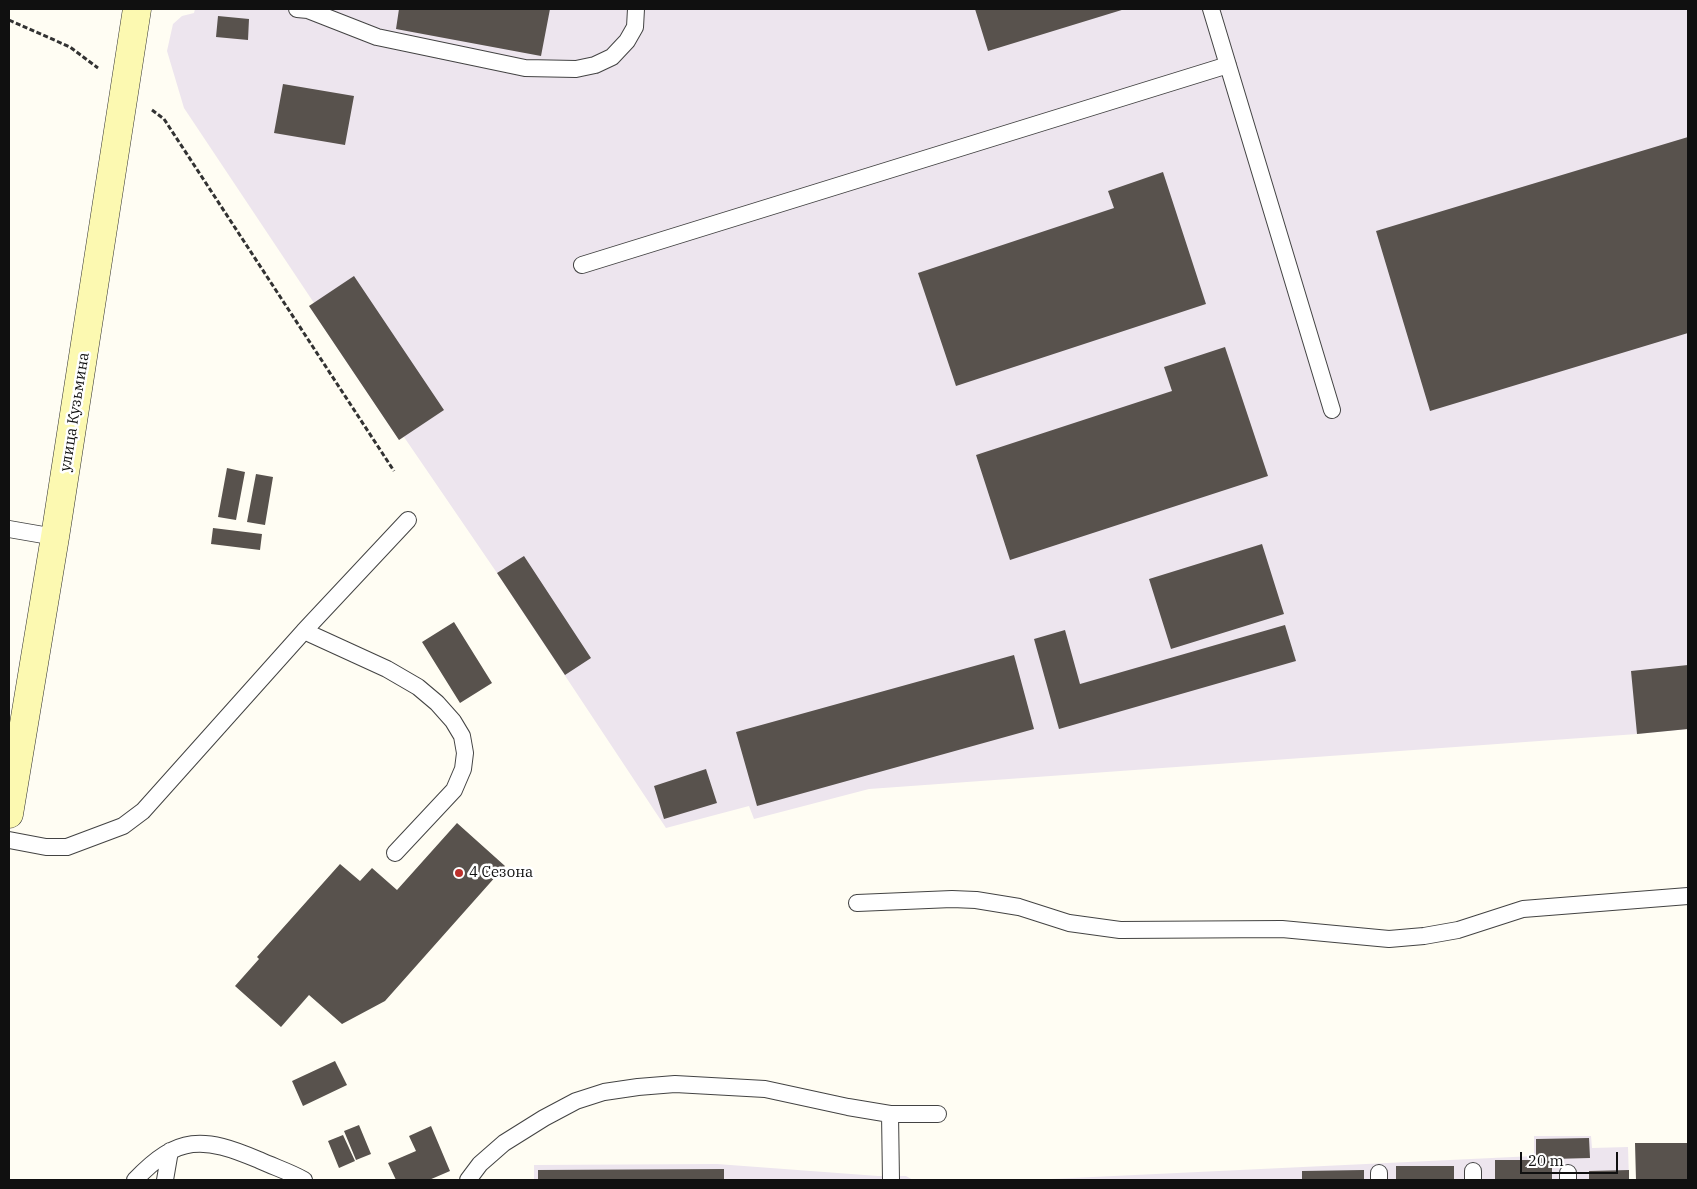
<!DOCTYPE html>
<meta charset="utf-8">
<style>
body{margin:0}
#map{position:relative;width:1697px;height:1189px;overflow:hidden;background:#fffdf3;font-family:"IBM Plex Serif",serif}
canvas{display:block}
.frame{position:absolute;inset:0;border:10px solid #101010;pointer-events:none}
.scale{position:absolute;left:1520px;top:1152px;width:98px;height:22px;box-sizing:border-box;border:2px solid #101010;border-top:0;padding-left:6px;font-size:15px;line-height:18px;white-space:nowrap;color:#101010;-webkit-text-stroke:4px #fff;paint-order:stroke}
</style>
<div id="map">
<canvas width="1697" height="1189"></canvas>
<div class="frame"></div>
<div class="scale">20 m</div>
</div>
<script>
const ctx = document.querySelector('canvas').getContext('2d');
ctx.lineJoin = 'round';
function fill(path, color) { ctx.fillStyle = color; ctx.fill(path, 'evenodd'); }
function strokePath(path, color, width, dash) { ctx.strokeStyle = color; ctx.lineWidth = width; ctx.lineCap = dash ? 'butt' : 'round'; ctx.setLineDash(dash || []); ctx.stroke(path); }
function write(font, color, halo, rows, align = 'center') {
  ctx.font = font + ' "IBM Plex Serif",serif'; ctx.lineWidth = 5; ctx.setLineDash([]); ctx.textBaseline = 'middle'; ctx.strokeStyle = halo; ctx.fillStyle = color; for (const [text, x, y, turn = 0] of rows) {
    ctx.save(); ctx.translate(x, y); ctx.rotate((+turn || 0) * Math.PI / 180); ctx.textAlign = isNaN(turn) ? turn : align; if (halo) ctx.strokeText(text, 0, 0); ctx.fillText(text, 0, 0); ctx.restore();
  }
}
const industrial = new Path2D(`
 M 195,9 L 1688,9 L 1688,729 L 1637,734 L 869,789 L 754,819 L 749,806 L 666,828 L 497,573 L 404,437 L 399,440 L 309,306 L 314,303 L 184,108 L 167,51 L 173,24 L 182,16 L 194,13 Z
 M 1534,1136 L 1591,1136 L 1592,1148 L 1628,1147 L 1629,1180 L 1030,1180 L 1534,1156 Z
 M 717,1164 L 878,1176 L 906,1176 L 913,1180 L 534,1180 L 534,1165 Z`);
const building = new Path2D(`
 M 399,9 L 550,9 L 541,56 L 396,29 Z
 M 975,9 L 1125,9 L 988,51 Z
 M 218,16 L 249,19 L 248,40 L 216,37 Z
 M 283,84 L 354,96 L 345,145 L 274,133 Z
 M 1688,137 L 1688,333 L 1430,411 L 1376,231 Z
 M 1163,172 L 1206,304 L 956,386 L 918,273 L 1114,208 L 1108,191 Z
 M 354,276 L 444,410 L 399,440 L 309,306 Z
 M 1225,347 L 1268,476 L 1010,560 L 976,455 L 1172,391 L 1164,367 Z
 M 227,468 L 245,472 L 236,520 L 218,517 Z
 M 256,474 L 273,477 L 265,525 L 247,522 Z
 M 213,528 L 262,534 L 260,550 L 211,544 Z
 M 1262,544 L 1284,614 L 1171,649 L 1149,579 Z
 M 524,556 L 591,658 L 565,675 L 497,573 Z
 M 454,622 L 492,683 L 460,703 L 422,642 Z
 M 1285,625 L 1296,661 L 1059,729 L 1034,639 L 1065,630 L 1080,684 Z
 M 1014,655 L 1034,729 L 757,806 L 736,732 Z
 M 1688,665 L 1688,729 L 1637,734 L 1631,671 Z
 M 706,769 L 717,803 L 664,819 L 654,786 Z
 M 457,823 L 505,866 L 385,1001 L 342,1024 L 309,995 L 281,1027 L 235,986 L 259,959 L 257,957 L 340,864 L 360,881 L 372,868 L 397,890 Z
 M 335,1061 L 347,1085 L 303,1106 L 292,1081 Z
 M 359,1125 L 371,1154 L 356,1160 L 344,1131 Z
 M 431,1126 L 450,1171 L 429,1180 L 396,1180 L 388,1163 L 416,1151 L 409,1136 Z
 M 343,1135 L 355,1161 L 339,1168 L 328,1141 Z
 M 1589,1138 L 1590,1158 L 1552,1159 L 1552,1180 L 1495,1180 L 1495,1160 L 1536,1160 L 1536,1139 Z
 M 1635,1143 L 1688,1143 L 1688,1180 L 1636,1180 Z
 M 1396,1166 L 1454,1166 L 1454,1180 L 1396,1180 Z
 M 724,1169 L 724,1180 L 538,1180 L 538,1170 Z
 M 1364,1170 L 1364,1180 L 1302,1180 L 1302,1171 Z
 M 1629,1170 L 1629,1180 L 1589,1180 L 1589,1171 Z`);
const path = new Path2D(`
 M 9,20 L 70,47 L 98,68
 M 152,110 L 164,119 L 394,471`);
const lane = new Path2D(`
 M 297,9 L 308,10 L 377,37 L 525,68 L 576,69 L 595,65 L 612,57 L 627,41 L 635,27 L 636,9
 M 1211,9 L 1332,410
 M 582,265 L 1228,65
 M 9,529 L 55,537
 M 304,631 L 387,669 L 418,687 L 437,703 L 453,721 L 462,736 L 465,753 L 463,769 L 454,790 L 395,853
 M 9,840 L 46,847 L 67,847 L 123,826 L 143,811 L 304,631 L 408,520
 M 857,903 L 952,899 L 976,900 L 1019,907 L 1069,923 L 1120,930 L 1282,929 L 1389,939 L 1424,936 L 1458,930 L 1523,909 L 1688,896
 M 890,1114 L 891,1180
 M 1473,1171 L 1473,1180
 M 1379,1173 L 1379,1180
 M 1568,1173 L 1568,1180
 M 135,1180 C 178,1135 203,1136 259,1160 C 274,1167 290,1172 304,1180
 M 165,1180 L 170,1151
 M 468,1180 L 480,1164 L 504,1143 L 544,1118 L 576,1101 L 604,1092 L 638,1087 L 675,1084 L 765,1089 L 848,1107 L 890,1114 L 938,1114`);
const secondary = new Path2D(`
 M 9,814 L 55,537 L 137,9`);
const markers = [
 [459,873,5,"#bc302c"]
];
const streetNames = [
 ["улица Кузьмина",75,412,-81]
];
const poiNames = [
 ["4 Сезона",469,873]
];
fill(industrial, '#ede5ee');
fill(building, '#58524d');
strokePath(lane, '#434343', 18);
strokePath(secondary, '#323232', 29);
strokePath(path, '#323232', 3, [5, 2.5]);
strokePath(lane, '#fff', 16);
strokePath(secondary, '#fcf9b1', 28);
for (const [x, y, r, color] of markers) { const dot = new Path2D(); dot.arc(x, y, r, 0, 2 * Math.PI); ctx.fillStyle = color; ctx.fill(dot); strokePath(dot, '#fff', 2); }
write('15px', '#101010', '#fff', streetNames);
write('15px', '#101010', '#fff', poiNames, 'left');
</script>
